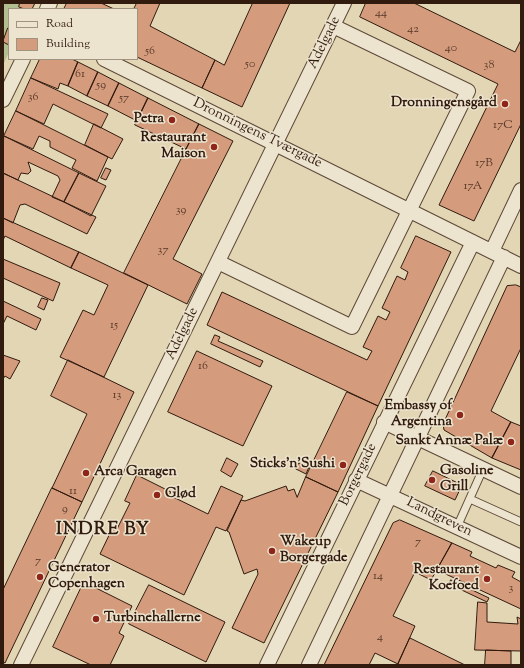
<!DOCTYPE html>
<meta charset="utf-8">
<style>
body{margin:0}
#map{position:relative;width:524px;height:668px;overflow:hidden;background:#e2d6b4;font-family:"Sorts Mill Goudy",serif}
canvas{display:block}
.frame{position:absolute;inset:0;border:4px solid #311a0e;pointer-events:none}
.legend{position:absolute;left:8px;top:8px;width:130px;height:52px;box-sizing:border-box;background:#ece4ce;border:1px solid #a19381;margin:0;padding:5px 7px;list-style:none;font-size:12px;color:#311a0e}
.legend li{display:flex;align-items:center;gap:8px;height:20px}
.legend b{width:20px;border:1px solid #a19381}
</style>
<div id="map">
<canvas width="524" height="668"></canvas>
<div class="frame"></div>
<ul class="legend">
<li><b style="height:5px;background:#ece4ce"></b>Road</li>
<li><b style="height:11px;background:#d49b7c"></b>Building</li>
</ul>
</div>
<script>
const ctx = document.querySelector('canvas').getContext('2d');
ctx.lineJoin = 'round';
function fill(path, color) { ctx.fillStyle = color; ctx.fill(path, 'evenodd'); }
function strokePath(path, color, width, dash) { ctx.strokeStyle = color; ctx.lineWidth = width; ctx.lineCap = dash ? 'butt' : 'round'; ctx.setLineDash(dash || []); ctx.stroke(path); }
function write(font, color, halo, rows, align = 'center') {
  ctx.font = font + ' "Sorts Mill Goudy",serif'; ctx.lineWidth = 3; ctx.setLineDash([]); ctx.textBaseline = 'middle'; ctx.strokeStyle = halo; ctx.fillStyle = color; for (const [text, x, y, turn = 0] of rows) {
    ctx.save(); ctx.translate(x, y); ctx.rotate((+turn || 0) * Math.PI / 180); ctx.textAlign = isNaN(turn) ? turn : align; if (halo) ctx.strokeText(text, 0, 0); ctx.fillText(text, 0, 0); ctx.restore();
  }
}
const green = new Path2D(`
 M 3,3 L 35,3 L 32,9 L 9,9 L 9,52 L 3,65 Z`);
const building = new Path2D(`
 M 20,3 L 35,3 L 32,9 L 24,9 L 19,7 Z
 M 67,3 L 101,3 L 114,9 L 64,9 Z
 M 137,3 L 160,3 L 150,26 L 215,60 L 202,88 L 137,57 L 137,9 L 134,9 Z
 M 253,3 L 290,3 L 242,107 L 202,88 L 215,60 L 224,65 Z
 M 366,3 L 414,3 L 515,52 L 521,40 L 521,124 L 474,221 L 439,205 L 498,84 L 360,17 Z
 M 8,28 L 9,28 L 9,45 L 3,42 Z
 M 40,59 L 72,59 L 78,62 L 68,86 L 60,83 L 58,89 L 31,78 Z
 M 78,62 L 98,72 L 87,96 L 68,86 Z
 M 98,72 L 119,83 L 108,106 L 87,96 Z
 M 31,78 L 108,114 L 101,128 L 53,104 L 44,124 L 16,111 Z
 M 119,83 L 148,98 L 137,121 L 108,106 Z
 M 148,98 L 199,124 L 186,149 L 135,125 Z
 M 16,111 L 108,157 L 97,181 L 72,168 L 76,160 L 50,147 L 50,141 L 39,136 L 33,149 L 4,136 Z
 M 94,124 L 123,139 L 112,159 L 85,145 Z
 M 199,124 L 233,141 L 173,259 L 202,274 L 187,304 L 124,273 Z
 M 4,136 L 79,173 L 64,202 L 52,197 L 60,180 L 58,176 L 28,162 L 31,171 L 28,174 L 21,173 L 18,180 L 3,173 Z
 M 106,168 L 111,170 L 106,180 L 101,178 Z
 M 3,173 L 96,217 L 87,234 L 25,204 L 20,205 L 13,223 L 3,218 Z
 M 79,173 L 106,186 L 91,216 L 64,202 Z
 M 3,218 L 79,252 L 71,268 L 5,236 L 3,240 Z
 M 416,236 L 451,252 L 378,406 L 207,325 L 222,292 L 367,360 L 372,351 L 363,347 L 378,316 L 386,320 L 390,312 L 382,308 L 397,276 L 405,280 L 408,272 L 401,268 Z
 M 79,252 L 148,285 L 104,377 L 60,357 L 83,310 L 94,315 L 108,285 L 71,268 Z
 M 3,259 L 60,283 L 53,301 L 3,278 Z
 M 516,285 L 521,287 L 521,348 L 491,411 L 511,422 L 492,458 L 444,430 L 443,424 L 507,286 Z
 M 42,298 L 48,300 L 44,310 L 38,307 Z
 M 3,301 L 41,319 L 36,330 L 7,316 L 3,324 Z
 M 215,335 L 220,337 L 218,341 L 263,361 L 260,367 L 211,344 Z
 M 197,351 L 272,386 L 243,446 L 168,412 Z
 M 3,355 L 20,361 L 10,379 L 5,376 L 3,379 Z
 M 68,360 L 134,392 L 82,502 L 52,488 L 87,414 L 51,396 Z
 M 347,392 L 378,406 L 338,492 L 306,477 Z
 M 511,422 L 521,426 L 521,470 L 492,458 Z
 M 227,458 L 238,464 L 231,477 L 221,471 Z
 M 299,463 L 309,467 L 306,474 L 296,469 Z
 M 433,471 L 462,485 L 455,500 L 425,486 Z
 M 137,475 L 171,492 L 169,495 L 208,514 L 221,486 L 243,496 L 226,531 L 216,527 L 184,595 L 100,554 L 113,527 L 117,529 L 130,503 L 125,501 Z
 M 306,477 L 338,492 L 264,643 L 232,628 L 258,574 L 257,569 L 244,574 L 229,532 L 227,531 L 241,500 L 245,501 L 286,486 L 288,491 L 294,489 L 297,497 Z
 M 52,488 L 82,502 L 5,663 L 3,662 L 3,590 Z
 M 400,520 L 452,543 L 431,580 L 415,572 L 393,616 L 415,626 L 398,664 L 375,653 L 369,665 L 324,665 L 393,523 Z
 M 452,543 L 472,552 L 470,556 L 496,568 L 498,565 L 515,572 L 512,577 L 521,582 L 521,609 L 437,570 Z
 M 451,580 L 489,598 L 487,602 L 449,584 Z
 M 84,582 L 132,606 L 119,633 L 124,636 L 110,665 L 91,665 L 53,647 Z
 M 149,585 L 225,622 L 206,662 L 129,624 Z
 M 478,602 L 487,603 L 487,622 L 518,624 L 517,617 L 521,619 L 521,651 L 475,650 Z
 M 410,638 L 465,665 L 400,665 L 398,664 Z
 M 486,650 L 511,651 L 511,665 L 485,665 Z`);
const lane = new Path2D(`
 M 470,499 L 521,522
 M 457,527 L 483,469`);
const street = new Path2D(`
 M 47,9 L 50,3
 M 104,59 L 521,266
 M 3,100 L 23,59
 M 492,251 L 521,190
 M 218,262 L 352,327 L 468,91 L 333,26
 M 384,422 L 521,487
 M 356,480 L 521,557
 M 21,665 L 344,3
 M 267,665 L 473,242
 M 309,665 L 504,257`);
const markers = [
 [505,104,4,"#8f2418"],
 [172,120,4,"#8f2418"],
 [214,147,4,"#8f2418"],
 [460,415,4,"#8f2418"],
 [511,442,4,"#8f2418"],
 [343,465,4,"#8f2418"],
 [86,473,4,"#8f2418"],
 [432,480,4,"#8f2418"],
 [157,495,4,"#8f2418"],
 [272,551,4,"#8f2418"],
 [40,577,4,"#8f2418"],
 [487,579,4,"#8f2418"],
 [96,619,4,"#8f2418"]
];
const numberNames = [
 ["44",381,14],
 ["42",413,30],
 ["40",451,49],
 ["56",150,52],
 ["50",250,65],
 ["38",489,66],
 ["61",80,75],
 ["59",101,86],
 ["36",33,98],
 ["57",124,99],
 ["17C",503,126],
 ["17B",484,164],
 ["17A",473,187],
 ["39",181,211],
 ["37",163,251],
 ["15",114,326],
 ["16",203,367],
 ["13",117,396],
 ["11",73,492],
 ["9",65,510],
 ["7",418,543],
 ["7",38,562],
 ["14",378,577],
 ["3",511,589],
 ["4",380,638]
];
const streetNames = [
 ["Adelgade",325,43,-64],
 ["Dronningens Tværgade",257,134,26],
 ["Adelgade",183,334,-64],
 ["Borgergade",359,475,-64],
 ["Landgreven",439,518,26]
];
const poiNames = [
 ["Dronningensgård",497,104],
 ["Petra",164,120],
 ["Restaurant",206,139],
 ["Maison",206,155],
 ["Embassy of",452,407],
 ["Argentina",452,423],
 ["Sankt Annæ Palæ",503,442],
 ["Sticks'n'Sushi",335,465],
 ["Gasoline",440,472,"left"],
 ["Grill",440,488,"left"],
 ["Arca Garagen",94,473,"left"],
 ["Glød",165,495,"left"],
 ["Wakeup",280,543,"left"],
 ["Borgergade",280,559,"left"],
 ["Generator",48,569,"left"],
 ["Copenhagen",48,585,"left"],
 ["Restaurant",479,571],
 ["Koefoed",479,587],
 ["Turbinehallerne",104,619,"left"]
];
const districtNames = [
 ["INDRE BY",103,531]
];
fill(green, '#b1be8f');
fill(building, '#d49b7c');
strokePath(building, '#311a0e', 1);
strokePath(lane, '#5d4938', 9);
strokePath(street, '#5d4938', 16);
strokePath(lane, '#ece4ce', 7);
strokePath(street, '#ece4ce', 14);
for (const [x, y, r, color] of markers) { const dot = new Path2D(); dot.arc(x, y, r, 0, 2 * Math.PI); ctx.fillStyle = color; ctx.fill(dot); strokePath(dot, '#ece4ce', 1.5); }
write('12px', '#5a3a2a', null, numberNames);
write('14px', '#311a0e', '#ece4ce', streetNames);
write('bold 14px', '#311a0e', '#ece4ce', poiNames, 'right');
ctx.letterSpacing = '1px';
write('bold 18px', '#311a0e', '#ece4ce', districtNames);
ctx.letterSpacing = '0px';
</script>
